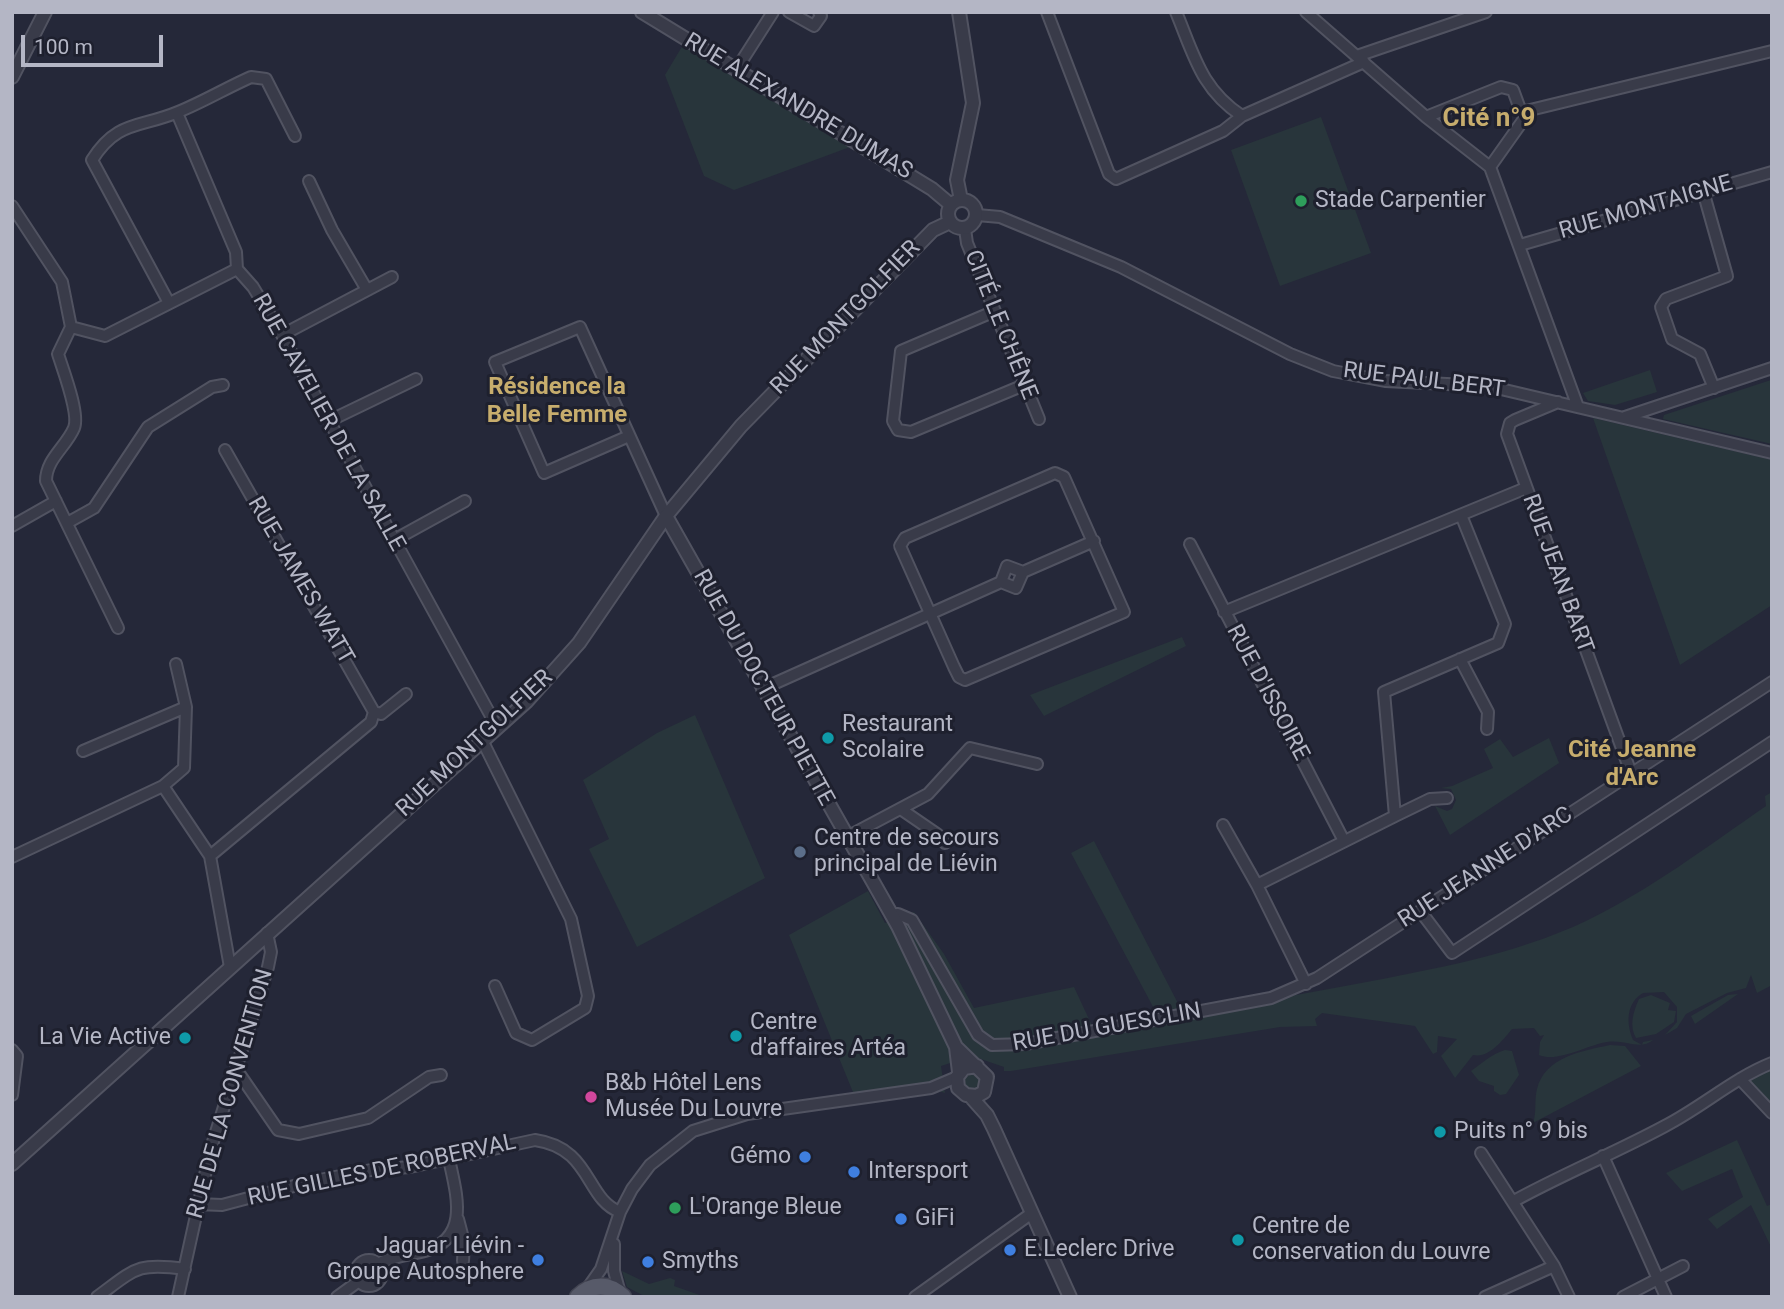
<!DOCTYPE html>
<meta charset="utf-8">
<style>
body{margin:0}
#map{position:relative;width:1784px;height:1309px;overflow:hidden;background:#252839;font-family:Roboto,sans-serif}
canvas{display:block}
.frame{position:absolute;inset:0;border:14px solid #b4b6c5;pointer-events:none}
.scale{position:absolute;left:21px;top:35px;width:142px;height:32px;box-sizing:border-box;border:4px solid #b4b6c5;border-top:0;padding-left:9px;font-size:21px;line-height:24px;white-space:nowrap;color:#b4b6c5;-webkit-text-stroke:5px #1e202e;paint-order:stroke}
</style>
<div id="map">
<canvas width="1784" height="1309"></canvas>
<div class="frame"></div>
<div class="scale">100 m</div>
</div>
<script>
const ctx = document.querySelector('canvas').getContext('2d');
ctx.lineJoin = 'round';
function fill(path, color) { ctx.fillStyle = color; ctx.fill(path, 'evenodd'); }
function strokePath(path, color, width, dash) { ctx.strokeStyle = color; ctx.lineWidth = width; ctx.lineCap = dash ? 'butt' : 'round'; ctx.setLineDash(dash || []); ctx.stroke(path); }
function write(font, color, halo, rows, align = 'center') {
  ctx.font = font + ' Roboto,sans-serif'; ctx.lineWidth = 6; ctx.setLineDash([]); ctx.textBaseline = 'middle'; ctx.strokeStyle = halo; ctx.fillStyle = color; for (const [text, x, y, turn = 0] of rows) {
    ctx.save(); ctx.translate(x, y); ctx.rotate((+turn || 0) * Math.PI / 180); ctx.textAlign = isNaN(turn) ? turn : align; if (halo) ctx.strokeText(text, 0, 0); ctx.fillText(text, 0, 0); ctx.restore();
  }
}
const green = new Path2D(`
 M 683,45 L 842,140 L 850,147 L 734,190 L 704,176 L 665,75 Z
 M 1321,117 L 1371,253 L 1280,286 L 1231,150 Z
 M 1650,370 L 1657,392 L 1615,405 L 1588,401 L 1583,393 Z
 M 1771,380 L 1772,444 L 1663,419 L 1664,415 Z
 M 1593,418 L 1772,460 L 1772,605 L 1680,665 Z
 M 1182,637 L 1186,646 L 1044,716 L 1030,695 Z
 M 695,715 L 765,878 L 637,947 L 589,849 L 609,839 L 583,780 L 657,733 Z
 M 1549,738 L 1559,763 L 1450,835 L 1435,806 L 1447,811 L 1452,809 L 1456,800 L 1451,789 L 1441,788 L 1452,786 L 1493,768 L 1484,749 L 1500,739 L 1513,757 Z
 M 1772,792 L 1772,985 L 1757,993 L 1751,975 L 1746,988 L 1727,993 L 1686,1014 L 1677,1028 L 1665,1035 L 1677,1022 L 1677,1007 L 1664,992 L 1643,993 C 1626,1003 1626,1023 1633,1040 L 1642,1045 L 1643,1042 L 1653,1040 C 1640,1051 1625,1039 1607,1042 C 1587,1045 1558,1063 1539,1055 L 1540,1042 L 1544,1035 L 1540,1036 L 1534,1028 L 1512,1029 C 1505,1037 1490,1059 1473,1055 L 1455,1078 L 1441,1056 L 1457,1039 L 1438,1036 L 1437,1052 L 1433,1054 L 1415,1026 L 1322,1013 L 1315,1019 L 1317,1026 L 1280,1027 L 1011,1071 L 1004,1071 L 1004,1067 L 972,1056 L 941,1066 L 945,1093 L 935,1090 L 857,1102 L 789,935 L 868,891 L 885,923 L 914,912 L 944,954 L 974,1008 L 1074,987 L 1094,1030 C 1182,1016 1269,1000 1356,984 C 1434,969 1514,955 1586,921 C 1650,890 1708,846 1766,806 L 1765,796 Z
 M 1094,841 L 1183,1013 L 1159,1018 L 1071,853 Z
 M 1738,994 L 1695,1024 L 1691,1016 L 1728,995 Z
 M 1651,995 L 1670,1003 L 1668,1010 L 1676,1011 L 1674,1022 L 1656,1034 L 1636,1038 C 1629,1026 1633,1012 1639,999 Z
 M 1610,1045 L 1625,1046 L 1641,1066 L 1533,1123 C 1537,1112 1534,1100 1537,1089 C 1545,1057 1582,1051 1610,1045 Z
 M 1505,1050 L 1512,1051 L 1519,1075 L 1506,1094 L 1500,1095 L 1494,1091 L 1494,1086 L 1479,1081 L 1471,1071 C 1482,1063 1492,1054 1505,1050 Z
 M 1772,1066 L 1772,1104 L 1751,1083 L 1753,1075 Z
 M964 1082a8 8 0 1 1 16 0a8 8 0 1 1-16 0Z
 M 1737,1140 L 1767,1206 L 1772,1204 L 1772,1249 L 1751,1205 L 1717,1229 L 1708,1219 L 1743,1197 L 1732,1169 L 1682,1191 L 1666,1173 Z
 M 622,1271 L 649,1284 L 670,1278 L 675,1280 L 674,1286 L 705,1297 L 646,1297 L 627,1287 Z`);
const minor = new Path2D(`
 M 789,12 L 814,26 L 821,16 L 819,12
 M 1047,12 L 1109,174 L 1116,179 L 1223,131 L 1242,116 L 1364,62
 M 1176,12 C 1194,55 1201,89 1242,116
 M 1306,12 L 1426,117 L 1490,167 L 1578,407
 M 1357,56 L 1486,12
 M 736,70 L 773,12
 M 1526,111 L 1772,51
 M 177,113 L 236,252 L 237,269 L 253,287 L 282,335 L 497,727
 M 1426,117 L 1501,87 L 1513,90 L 1520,109 L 1526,111
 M 1490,167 L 1524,119 L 1526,111
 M 309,181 L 332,230 L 367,290
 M 1703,191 L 1727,276 L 1666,299 L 1661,307 L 1672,339 L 1700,354 L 1714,388
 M 12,206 L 62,282 L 71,327 L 58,354 C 63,370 80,414 74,428 C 66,447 46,459 46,481 L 118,628
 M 977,215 L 1000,217 L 1121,267 L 1290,354 L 1333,371 L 1385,381 L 1488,386 L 1772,453
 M 965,229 L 967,243 L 1039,419
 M 1520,245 L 1772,172
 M 169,303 L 92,160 C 117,120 140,128 178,112 C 203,102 226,88 251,77 L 266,79 L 295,136
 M 995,311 L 901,351 L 893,421 L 898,430 L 911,432 L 1024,385
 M 71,327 L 105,336 L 237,269
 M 282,335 L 392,277
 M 1558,402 L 1515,420 L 1510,423 L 1507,434 L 1631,773
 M 1625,417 L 1772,368
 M 329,421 L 416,379
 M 629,436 L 544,473 L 495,362 L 580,327 L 666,516
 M 225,450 L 374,712
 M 1055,473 L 1064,477 L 1124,612 L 965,680 L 959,677 L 954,667 L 900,546 L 905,538 Z
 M 67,523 L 94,508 L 148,427 L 212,387 L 223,385
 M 12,526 L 56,501
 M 396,539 L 465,501
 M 1190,544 L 1344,841
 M 1023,572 L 1094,541
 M 1224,612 L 1526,488
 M 1460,659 L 1488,712 L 1487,729
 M 762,689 L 1001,582 L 1007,566 L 1023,572 L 1016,588 L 1001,582
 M 482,740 L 571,919 L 588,996 L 585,1008 L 532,1040 L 516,1033 L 495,986
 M 83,751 L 186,707
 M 163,786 L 210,856 L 230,967
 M 902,810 L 937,834 L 945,843
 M 1395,816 L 1430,799 L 1447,798
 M 1223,825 L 1257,885 L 1306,984
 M 847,837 L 928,794 L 970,748 L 1037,764
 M 210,856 L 371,722 L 374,712 L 381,714 L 406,694
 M 12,857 L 163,786 L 184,768 L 186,707 L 176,664
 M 1257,885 L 1395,816 L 1384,692 L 1498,643 L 1505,624 L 1461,515
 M 1421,912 L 1452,953 L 1772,742
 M 891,915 L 898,914 L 912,920 L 978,1035 L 992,1045 L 1025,1044 L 1271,998 L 1317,978 L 1772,682
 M 12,1050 L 17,1056 L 12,1095
 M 236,1069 L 278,1130 L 299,1134 L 368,1118 L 429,1077 L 441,1075
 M 1740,1079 L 1772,1113
 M 1481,1153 L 1554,1266 L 1569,1297
 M 1603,1156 L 1666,1297
 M 1514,1201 C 1563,1174 1615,1153 1665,1126 C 1702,1107 1734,1078 1772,1063
 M 197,1204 L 222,1205 L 309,1182 L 371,1170 L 410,1167 L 535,1140 C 592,1148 585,1199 620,1212
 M 458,1219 L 464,1242 L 463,1261
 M 614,1244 L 614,1271 L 620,1293
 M356 1273a13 13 0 1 1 26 0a13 13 0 1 1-26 0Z
 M 378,1264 C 392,1256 409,1255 425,1251 C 471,1238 456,1193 449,1159
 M 587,1289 L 601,1269 L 620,1212 L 632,1189 L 650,1165 L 693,1131 L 747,1114 L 931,1088 L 957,1077
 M 97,1297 C 135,1269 137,1262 185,1269
 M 178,1297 L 211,1148 L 268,967 L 271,952 L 267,933
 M 337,1297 L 359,1281
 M 915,1297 L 1032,1213
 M 1485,1297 L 1554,1266
 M 1623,1297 L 1683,1266`);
const tertiary = new Path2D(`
 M 642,12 L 932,189 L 951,205
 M 959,12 L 973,103 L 957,180 L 961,200
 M 12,77 L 45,12
 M948 214a14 14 0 1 1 28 0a14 14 0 1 1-28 0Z
 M 666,516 L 898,926 L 956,1047 L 959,1072
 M 956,1047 L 987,1077 L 984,1092 L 977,1096 L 966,1095 L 958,1088 L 957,1077 L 964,1068 L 977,1066
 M 970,1096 L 987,1115 L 994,1129 L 1070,1297
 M 12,1164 L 527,701 L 579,643 L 666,516 L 741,426 L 933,230 L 950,222`);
const primary = new Path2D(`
 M 578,1297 C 592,1283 609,1283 623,1297`);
const markers = [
 [1301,201,7,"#2e9e5b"],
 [828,738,7,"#0f9aa8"],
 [800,852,7,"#5c6f8a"],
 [736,1036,7,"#0f9aa8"],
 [185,1038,7,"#0f9aa8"],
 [591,1097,7,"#d1479c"],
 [1440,1132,7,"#0f9aa8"],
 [805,1157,7,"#3f7fe0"],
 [854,1172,7,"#3f7fe0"],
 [675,1208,7,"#2e9e5b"],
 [901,1219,7,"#3f7fe0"],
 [1238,1240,7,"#0f9aa8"],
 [1010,1250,7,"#3f7fe0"],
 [538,1260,7,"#3f7fe0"],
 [648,1262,7,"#3f7fe0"]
];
const streetNames = [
 ["RUE ALEXANDRE DUMAS",798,107,31],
 ["RUE MONTAIGNE",1646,208,-16],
 ["RUE MONTGOLFIER",846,318,-46],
 ["CITÉ LE CHÊNE",1000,325,68],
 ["RUE PAUL BERT",1424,381,7],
 ["RUE CAVELIER DE LA SALLE",328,423,61],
 ["RUE JEAN BART",1557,574,70],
 ["RUE JAMES WATT",300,581,60],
 ["RUE DU DOCTEUR PIETTE",763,688,61],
 ["RUE D'ISSOIRE",1267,693,62],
 ["RUE MONTGOLFIER",475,744,-43],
 ["RUE JEANNE D'ARC",1486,868,-33],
 ["RUE DU GUESCLIN",1107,1028,-10],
 ["RUE DE LA CONVENTION",231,1094,-74],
 ["RUE GILLES DE ROBERVAL",382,1171,-12]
];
const poiNames = [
 ["Stade Carpentier",1315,201],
 ["Restaurant",842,725],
 ["Scolaire",842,751],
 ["Centre de secours",814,839],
 ["principal de Liévin",814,865],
 ["Centre",750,1023],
 ["d'affaires Artéa",750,1049],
 ["La Vie Active",171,1038,"right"],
 ["B&b Hôtel Lens",605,1084],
 ["Musée Du Louvre",605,1110],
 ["Puits n° 9 bis",1454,1132],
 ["Gémo",791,1157,"right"],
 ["Intersport",868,1172],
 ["L'Orange Bleue",689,1208],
 ["GiFi",915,1219],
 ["Centre de",1252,1227],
 ["conservation du Louvre",1252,1253],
 ["Jaguar Liévin -",524,1247,"right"],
 ["Groupe Autosphere",524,1273,"right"],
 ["E.Leclerc Drive",1024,1250],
 ["Smyths",662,1262]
];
const neighbourhoodNames = [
 ["Résidence la",557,388],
 ["Belle Femme",557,416],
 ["Cité Jeanne",1632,751],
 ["d'Arc",1632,779]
];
const quarterNames = [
 ["Cité n°9",1489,119]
];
fill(green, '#28353b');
strokePath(minor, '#515361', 14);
strokePath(tertiary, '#515361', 16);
strokePath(primary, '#424452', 19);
strokePath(minor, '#393b49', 10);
strokePath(tertiary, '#393b49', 12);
strokePath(primary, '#575a69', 16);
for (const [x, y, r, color] of markers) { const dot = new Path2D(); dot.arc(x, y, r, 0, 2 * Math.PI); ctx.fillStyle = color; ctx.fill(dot); strokePath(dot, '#1e202e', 2.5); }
write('23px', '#b4b6c5', '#1e202e', streetNames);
write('23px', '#b4b6c5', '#1e202e', poiNames, 'left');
write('bold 24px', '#c7ad6d', '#1e202e', neighbourhoodNames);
write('bold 26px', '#c7ad6d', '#1e202e', quarterNames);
</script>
